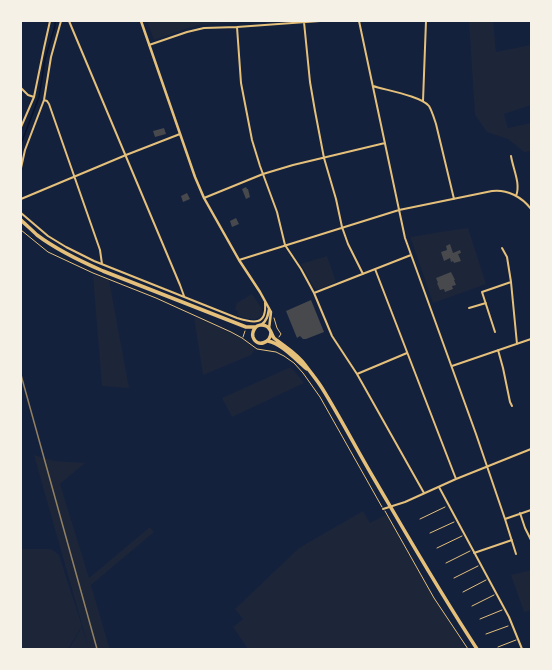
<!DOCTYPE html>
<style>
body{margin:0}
#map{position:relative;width:552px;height:670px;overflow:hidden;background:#14213d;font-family:"Titillium Web",sans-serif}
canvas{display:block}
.frame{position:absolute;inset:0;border:22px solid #f6f1e7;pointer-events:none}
</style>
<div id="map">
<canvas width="552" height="670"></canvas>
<div class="frame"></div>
</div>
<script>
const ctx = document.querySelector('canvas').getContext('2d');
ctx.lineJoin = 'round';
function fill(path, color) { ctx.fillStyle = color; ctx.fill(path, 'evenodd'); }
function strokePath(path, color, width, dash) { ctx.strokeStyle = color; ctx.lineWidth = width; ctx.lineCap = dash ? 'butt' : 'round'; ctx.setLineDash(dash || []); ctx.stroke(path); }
const green = new Path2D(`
 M 147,21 L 259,21 L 199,25 L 188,28 L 154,40 Z
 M 469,21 L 493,21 L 496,52 L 531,45 L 531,105 L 504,114 L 508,128 L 531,123 L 531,151 L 524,152 L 508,139 L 487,132 L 475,115 Z
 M 468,228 L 486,284 L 433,303 L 410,236 L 412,237 L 440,232 Z
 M 327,256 L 336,282 L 319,289 L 316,289 L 313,286 L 301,264 Z
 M 93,275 L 109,280 L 129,388 L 102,386 Z
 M 252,294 L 262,309 L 263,314 C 256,323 246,318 237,315 L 238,311 L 235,310 L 237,303 Z
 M 194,317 C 207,322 249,339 255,350 L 251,355 L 203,375 Z
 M 291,367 L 304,383 L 232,417 L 222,398 Z
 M 34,455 L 54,461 L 85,463 L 60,484 L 89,578 L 150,527 L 154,532 L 91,585 L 109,647 L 111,649 L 89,649 Z
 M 363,511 L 370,523 L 386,515 L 423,579 L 466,649 L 248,649 L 233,627 L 243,619 L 235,609 L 299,548 Z
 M 21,549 L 50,549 L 54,551 L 43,572 L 54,551 L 59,555 L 82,626 L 68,649 L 21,649 Z
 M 531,570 L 531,610 L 524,612 L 511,575 Z
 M 82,627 L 89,649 L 69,649 Z`);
const stream = new Path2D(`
 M 21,144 L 39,97 L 45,59 L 55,26 L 55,21`);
const building = new Path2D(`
 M 164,128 L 166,134 L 155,137 L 153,131 Z
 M 246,187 L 247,189 L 248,189 L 250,197 L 246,199 L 242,189 Z
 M 187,193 L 190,199 L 183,202 L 181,196 Z
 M 236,218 L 239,224 L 232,227 L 230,221 Z
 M 450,244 L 453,253 L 460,250 L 461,253 L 458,254 L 461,261 L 454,263 L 453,261 L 451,262 L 450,258 L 444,261 L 441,252 L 447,250 L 446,246 Z
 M 451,272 L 455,280 L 454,280 L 456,285 L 452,286 L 453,289 L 445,292 L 444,289 L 440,290 L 437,283 L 438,283 L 436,278 Z
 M 311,300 L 324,332 L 306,339 L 303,339 L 300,336 L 297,338 L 286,311 Z`);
const path = new Path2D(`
 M 21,230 L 48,252 L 93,273 L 156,298 L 231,332 L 242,338 L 257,349 L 276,352 L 284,356 L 294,363 L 303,373 L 320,397 L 382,507
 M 274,318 L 277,328 L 281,334 L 279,337
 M 243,337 L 245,331
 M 385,511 L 434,598 L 468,649
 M 420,519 L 445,507
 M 430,533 L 454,522
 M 437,548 L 462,536
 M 446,563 L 470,551
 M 454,578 L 478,566
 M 463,592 L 486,580
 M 472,606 L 494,595
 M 480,619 L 502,610
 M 486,634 L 508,626
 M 498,647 L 516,640`);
const minor = new Path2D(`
 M 69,21 L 180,285 L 184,296
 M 359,21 L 405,238 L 476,434 L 505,519 L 516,554
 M 304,22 L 310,82 L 315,111 L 324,158 L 336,199 L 342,227 L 348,244 L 363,274
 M 237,27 L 241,83 L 252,140 L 260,166 L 277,212 L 285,245 L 301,269 L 314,293 L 332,336 L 357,374 L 424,493
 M 149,45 L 187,32 L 204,28 L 237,27 L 320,21
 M 373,86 C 385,90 421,96 429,106 C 432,111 434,118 436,124 L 454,199
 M 21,88 L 28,95 L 34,97
 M 44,100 L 47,101 L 49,104 L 100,250 L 102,264
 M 423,101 L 426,21
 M 21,127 L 34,97 L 44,48 L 50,21
 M 511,156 C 513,169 521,184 516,196
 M 21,168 L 25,150 L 44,100 L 51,57 L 61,21
 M 204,198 L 263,174 L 293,165 L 385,143
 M 21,199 L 126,155 L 180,134
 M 21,213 L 48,236 L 66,247 L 94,261 L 237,318 C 253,323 267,326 265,303
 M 502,248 L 507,257 L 511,282 L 517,344
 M 239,260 L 399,210 L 492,191 C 507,189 522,197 531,209
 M 375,269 L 456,479
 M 314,293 L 411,255
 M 469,308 L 486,303
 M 495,332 L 482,292 L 511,282
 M 498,350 L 503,368 L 510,402 L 512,406
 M 452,366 L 531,339
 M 357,374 L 407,353
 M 439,487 L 509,617 L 522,649
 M 383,509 L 405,502 L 456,479 L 531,449
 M 520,513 L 525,528 L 531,540
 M 505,519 L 531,510
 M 474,553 L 512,540`);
const tertiary = new Path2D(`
 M 141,21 L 195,177 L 204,198 L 239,260 L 260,292 L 271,312 L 269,329
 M 261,325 C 267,321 268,315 269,309`);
const primary = new Path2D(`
 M 21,220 C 26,225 32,230 37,235 C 57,250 80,261 103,271 L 246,327 L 255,327
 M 271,332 C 271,343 257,348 253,337 C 252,334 253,331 255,328 C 257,325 262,324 266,326 C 271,328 271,334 274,338 C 285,347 298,354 306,366 C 311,373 317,380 322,388 C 340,417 356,448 373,477 C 407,535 440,593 477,649
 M 268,341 C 282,344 296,360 307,369`);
const rail = new Path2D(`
 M 21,375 L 97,649`);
fill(green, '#1d2539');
strokePath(stream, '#0b132b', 1.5);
fill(building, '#48494c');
strokePath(path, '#e5c07b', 1);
strokePath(minor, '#e5c07b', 2);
strokePath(tertiary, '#e5c07b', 2.5);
strokePath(primary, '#e5c07b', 3.5);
strokePath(rail, '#918062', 1.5);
</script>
